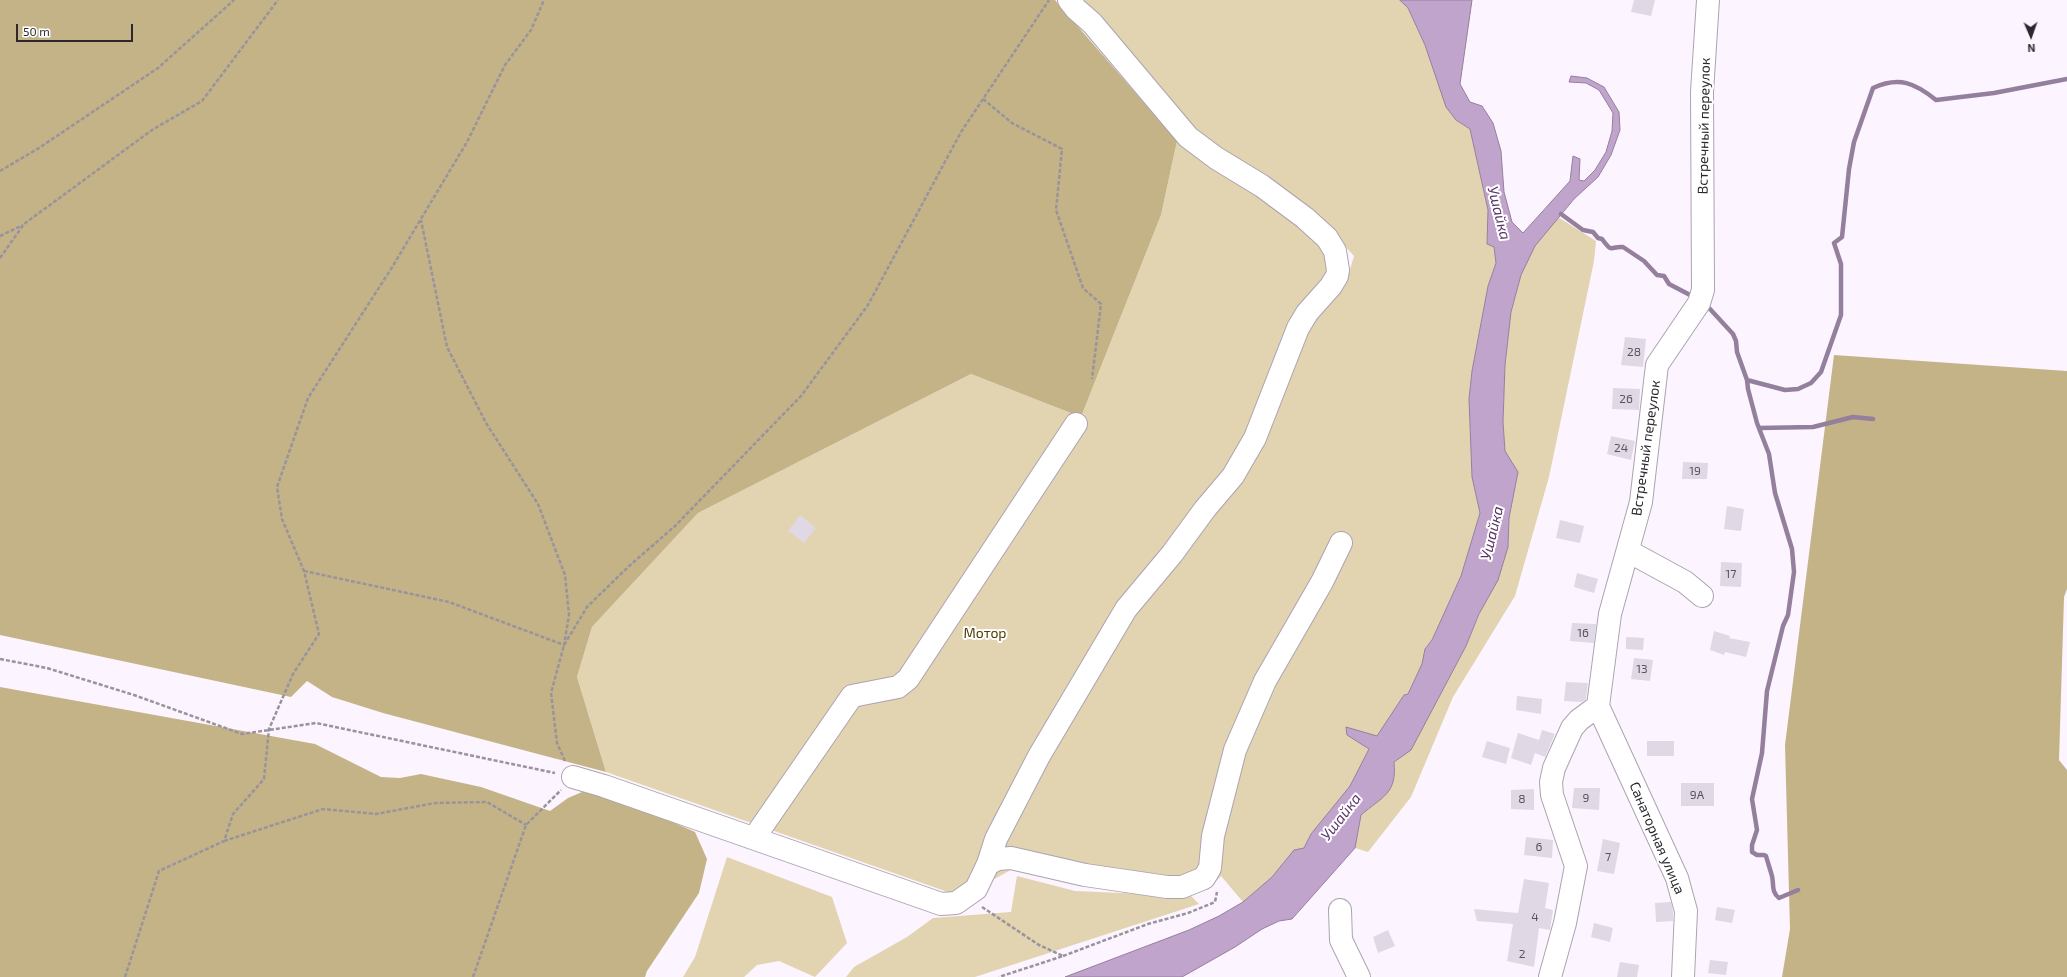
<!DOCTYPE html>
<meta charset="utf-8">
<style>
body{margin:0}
#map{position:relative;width:2067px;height:977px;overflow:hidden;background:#fcf4ff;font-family:"Exo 2",sans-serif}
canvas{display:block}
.north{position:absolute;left:2011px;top:16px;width:40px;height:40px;-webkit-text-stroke:3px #fff;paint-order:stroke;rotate:178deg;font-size:11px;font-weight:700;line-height:16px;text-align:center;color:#2c282e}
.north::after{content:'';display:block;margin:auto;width:14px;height:18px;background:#2c282e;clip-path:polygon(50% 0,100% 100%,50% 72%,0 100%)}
.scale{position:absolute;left:16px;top:24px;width:117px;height:18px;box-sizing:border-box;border:2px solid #2c282e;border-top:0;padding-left:5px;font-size:12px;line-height:14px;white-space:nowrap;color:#2c282e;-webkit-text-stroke:3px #fff;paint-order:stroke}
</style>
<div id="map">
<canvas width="2067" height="977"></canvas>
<div class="north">N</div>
<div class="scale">50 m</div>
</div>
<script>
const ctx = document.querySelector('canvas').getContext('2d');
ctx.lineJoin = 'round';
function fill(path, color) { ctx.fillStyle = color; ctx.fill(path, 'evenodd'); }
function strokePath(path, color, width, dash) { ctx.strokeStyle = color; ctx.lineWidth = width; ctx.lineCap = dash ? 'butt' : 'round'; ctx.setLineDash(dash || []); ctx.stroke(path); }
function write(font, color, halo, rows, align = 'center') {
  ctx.font = font + ' "Exo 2",sans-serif'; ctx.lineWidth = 4; ctx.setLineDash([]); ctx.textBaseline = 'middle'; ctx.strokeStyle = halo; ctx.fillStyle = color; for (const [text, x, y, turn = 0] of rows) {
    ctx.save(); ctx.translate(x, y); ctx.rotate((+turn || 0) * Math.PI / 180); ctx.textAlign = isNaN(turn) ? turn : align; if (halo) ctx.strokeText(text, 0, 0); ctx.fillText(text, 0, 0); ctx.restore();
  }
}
const green = new Path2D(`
 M 1083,0 L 1400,0 L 1408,8 L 1425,45 L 1456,120 L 1470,129 L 1488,210 L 1487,244 L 1494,247 L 1496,263 L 1488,286 L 1472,371 L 1469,399 L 1472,477 L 1480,513 L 1461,576 L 1432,640 L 1425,649 L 1423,664 L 1408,694 L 1404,695 L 1377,737 L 1347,728 L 1347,735 L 1369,749 L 1350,786 L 1311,834 L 1304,848 L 1294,850 L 1272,877 L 1243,902 L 1221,876 L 1208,890 L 1170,891 L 1016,867 L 962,897 L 606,772 L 577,677 L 592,627 L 698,513 L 971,374 L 1081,417 L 1161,215 L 1177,141 L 1302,220 L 1348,276 L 1354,256 L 1334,234 L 1192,131 L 1112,31 Z
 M 1558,217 L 1596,241 L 1594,261 L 1549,477 L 1515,596 L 1453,697 L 1411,797 L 1368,852 L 1355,848 L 1361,815 C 1382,797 1397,793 1394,762 L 1411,749 L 1466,646 L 1508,547 L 1509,518 L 1518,472 L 1505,451 L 1503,422 L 1505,365 L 1511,312 L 1521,275 L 1535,246 Z
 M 727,857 L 832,897 L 847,943 L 815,977 L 779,961 L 757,965 L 744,977 L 683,977 L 695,957 Z
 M 1017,876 L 1075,891 L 1191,896 L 1199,904 L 975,977 L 846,977 L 854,967 L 907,937 L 933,918 L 1011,912 Z`);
const forest = new Path2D(`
 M 0,0 L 1055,0 L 1177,141 L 1161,215 L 1081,417 L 971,374 L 698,513 L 592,627 L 577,677 L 606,772 L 383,713 L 332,697 L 307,681 L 291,697 L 0,635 Z
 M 1834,355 L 2067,371 L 2067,589 L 2064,597 L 2059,760 L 2067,770 L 2067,977 L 1782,977 L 1790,929 L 1785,745 Z
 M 0,687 L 315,744 L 381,777 L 400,778 L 421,774 L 481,787 L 550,811 L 568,798 L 589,789 L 618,798 L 695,832 L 707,859 L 699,893 L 647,971 L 645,977 L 0,977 Z`);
const water = new Path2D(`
 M 1400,0 L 1472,0 L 1460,84 L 1470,102 L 1482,106 L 1493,123 L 1501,151 L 1504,192 L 1512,222 L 1523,233 L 1570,181 L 1573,156 L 1580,159 L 1579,180 L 1584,181 L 1595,170 L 1606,152 L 1612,131 L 1613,113 L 1599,90 L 1586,83 L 1569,82 L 1571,76 L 1587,78 L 1604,87 L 1619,112 L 1620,130 L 1611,155 L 1598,177 L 1574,199 L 1535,246 L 1521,275 L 1511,312 L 1505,365 L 1503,422 L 1505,451 L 1518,472 L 1509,518 L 1508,547 L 1498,580 L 1479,614 L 1466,646 L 1411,750 L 1394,762 C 1397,794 1383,796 1361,815 L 1355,848 L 1292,919 L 1279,921 L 1262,929 L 1235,947 L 1182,977 L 1065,977 L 1189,930 L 1219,916 L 1243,902 L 1272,877 L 1294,850 L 1304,848 L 1311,834 L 1350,786 L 1369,749 L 1347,735 L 1346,727 L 1377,736 L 1404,695 L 1408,694 L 1422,664 L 1425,649 L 1432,640 L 1461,576 L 1480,513 L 1472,477 L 1469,399 L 1472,371 L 1488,286 L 1496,263 L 1494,247 L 1487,244 L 1488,210 L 1470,129 L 1456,120 L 1446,107 L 1425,45 L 1408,8 Z`);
const stream = new Path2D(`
 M 1561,214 L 1583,230 L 1593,232 L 1598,238 L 1602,239 C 1613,254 1610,246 1623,247 L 1644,261 L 1657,275 L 1664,276 L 1669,284 L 1692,296
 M 1710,309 L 1733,334 L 1736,341 L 1737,352 L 1747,380 L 1748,389 L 1757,423 L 1769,454 L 1775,493 L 1792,549 L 1794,572 L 1788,615 L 1783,626 L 1767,691 L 1762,753 L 1752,799 L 1757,830 L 1752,845 L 1752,852 L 1757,855 L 1764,855 L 1766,856 C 1768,863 1770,869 1772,876 C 1774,884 1771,892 1779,898 L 1798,890
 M 1747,380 L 1785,390 L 1798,389 L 1811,383 L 1821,372 L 1841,315 L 1841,264 L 1834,243 L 1842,237 L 1849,169 L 1854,142 L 1873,88 C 1899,76 1915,83 1936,100 L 1994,93 L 2067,79
 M 1759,428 L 1813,427 L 1853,417 L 1873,419`);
const building = new Path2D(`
 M 1634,0 L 1655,0 L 1651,16 L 1631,12 Z
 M 1625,337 L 1646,339 L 1643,367 L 1621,365 Z
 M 1613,388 L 1640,389 L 1639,410 L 1612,409 Z
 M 1611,436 L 1635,441 L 1631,460 L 1607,454 Z
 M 1683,462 L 1708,463 L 1707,479 L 1682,479 Z
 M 1727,506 L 1744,509 L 1741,531 L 1724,529 Z
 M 800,515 L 816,528 L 804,543 L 788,531 Z
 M 1560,520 L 1584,526 L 1580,543 L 1556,538 Z
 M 1721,562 L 1742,563 L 1741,587 L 1720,586 Z
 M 1577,573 L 1598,579 L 1594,593 L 1574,587 Z
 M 1572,623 L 1596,624 L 1594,643 L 1570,641 Z
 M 1714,631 L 1730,636 L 1729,638 L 1750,642 L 1746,657 L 1725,652 L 1724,655 L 1710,650 Z
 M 1626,637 L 1644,638 L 1643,650 L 1626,649 Z
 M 1634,658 L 1653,660 L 1650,681 L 1631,679 Z
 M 1566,682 L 1588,683 L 1586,699 L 1582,702 L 1564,701 Z
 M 1517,696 L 1542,699 L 1541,714 L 1516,710 Z
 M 1542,730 L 1555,734 L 1545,757 L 1535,753 L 1531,765 L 1511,758 L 1518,733 L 1539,740 Z
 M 1487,741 L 1510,748 L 1506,764 L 1482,757 Z
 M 1647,741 L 1674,741 L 1674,756 L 1647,756 Z
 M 1681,783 L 1714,783 L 1714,806 L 1681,806 Z
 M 1574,788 L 1600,788 L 1599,810 L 1572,808 Z
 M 1534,789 L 1534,810 L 1511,809 L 1511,790 Z
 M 1526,837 L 1553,840 L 1552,858 L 1524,855 Z
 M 1603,839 L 1620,843 L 1614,874 L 1597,871 Z
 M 1524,879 L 1549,883 L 1545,908 L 1553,910 L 1550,930 L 1539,928 L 1534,967 L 1507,961 L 1513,924 L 1477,921 L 1474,909 L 1518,913 Z
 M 1671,902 L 1673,912 L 1673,921 L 1656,922 L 1655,903 Z
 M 1717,907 L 1735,910 L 1732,923 L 1715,920 Z
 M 1594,923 L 1613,928 L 1610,942 L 1591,937 Z
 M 1388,930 L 1395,946 L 1378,953 L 1373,937 Z
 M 1710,960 L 1728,962 L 1726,975 L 1708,973 Z
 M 1620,962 L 1639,965 L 1637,977 L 1617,977 Z`);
const path = new Path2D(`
 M 983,99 L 1012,123 L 1062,149 L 1056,210 L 1083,288 L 1101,304 L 1092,379
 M 0,171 L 39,148 L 158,68 L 234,0
 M 0,236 L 23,225
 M 0,258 L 24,224 L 152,130 L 202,101 L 278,0
 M 304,571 L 449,602 L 564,645 L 569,615 L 565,575 L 538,504 L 486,423 L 447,347 L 421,220
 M 0,659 L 47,668 L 134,695 L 242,734 L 316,723 L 555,773
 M 565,761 L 557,743 L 551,693 L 564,645 L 587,607 L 628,567 L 675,526 L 801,396 L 868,305 L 961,132 L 1049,0
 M 224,841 L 323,809 L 376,814 L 435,803 L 487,802 L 526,825
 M 982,907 L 1039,945 L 1063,956 L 999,977
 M 1063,956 L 1148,924 L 1188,913 L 1215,902 L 1217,892
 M 125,977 L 159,871 L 224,841 L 233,814 L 264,779 L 269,729 L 293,674 L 319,634 L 304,571 L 282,519 L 277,487 L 308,398 L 391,269 L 467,142 L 505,65 L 531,30 L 544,0
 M 473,977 L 526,825 L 561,790`);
const minor = new Path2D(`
 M 1628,551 L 1685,582 L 1702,596
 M 1598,706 L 1677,878 L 1686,911 L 1683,977
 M 573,777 L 604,786 L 941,904 L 956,903 L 976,889 L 988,864 L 996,839 L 1039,756 L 1126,609 L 1172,554 L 1205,509 L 1233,476 L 1255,438 L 1298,328 L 1307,313 L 1331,286 L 1337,276 L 1338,270 L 1335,251 L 1327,238 L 1305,218 L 1262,186 L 1216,158 L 1188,137 L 1092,23 L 1076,9 L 1069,0
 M 754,838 L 852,696 L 898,687 L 908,679 L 1076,424
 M 988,864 L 998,859 L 1011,858 L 1085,875 L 1167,887 L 1182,887 L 1204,878 L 1210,868 L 1213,836 L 1235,750 L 1265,681 L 1322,582 L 1341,543
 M 1340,910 L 1341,940 L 1359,977
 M 1550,977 L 1565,923 L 1576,866 L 1552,795 L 1551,782 L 1554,768 L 1572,728 L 1579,720 L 1598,706 L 1610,614 L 1641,502 L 1657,365 L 1699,303 L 1703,290 L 1702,92 L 1708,0`);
const numberNames = [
 ["28",1634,352],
 ["26",1626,399],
 ["24",1621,448],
 ["19",1695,471],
 ["17",1731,574],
 ["16",1583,633],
 ["13",1642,669],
 ["9А",1697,795],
 ["9",1586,798],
 ["8",1522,799],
 ["6",1539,847],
 ["7",1608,857],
 ["4",1535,917],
 ["2",1522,954]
];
const streetNames = [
 ["Встречный переулок",1704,126,-89],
 ["Встречный переулок",1646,448,-82],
 ["Санаторная улица",1657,838,67]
];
const parkNames = [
 ["Мотор",985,633]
];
const waterNames = [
 ["Ушайка",1499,213,76],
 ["Ушайка",1492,533,-76],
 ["Ушайка",1341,817,-52]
];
fill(green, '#e2d4b1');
fill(forest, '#c4b386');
fill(water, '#c1a4cc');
strokePath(water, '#947f9d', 1);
strokePath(stream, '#947f9d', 4.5);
fill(building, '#e1d8e5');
strokePath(minor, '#aca3b0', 24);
strokePath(path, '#99939c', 2.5, [4, 2]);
strokePath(minor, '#fff', 22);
write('12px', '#59545c', null, numberNames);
write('14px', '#2c282e', '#fff', streetNames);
write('14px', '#524005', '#fff', parkNames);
write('italic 15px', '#5b3669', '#fff', waterNames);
</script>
